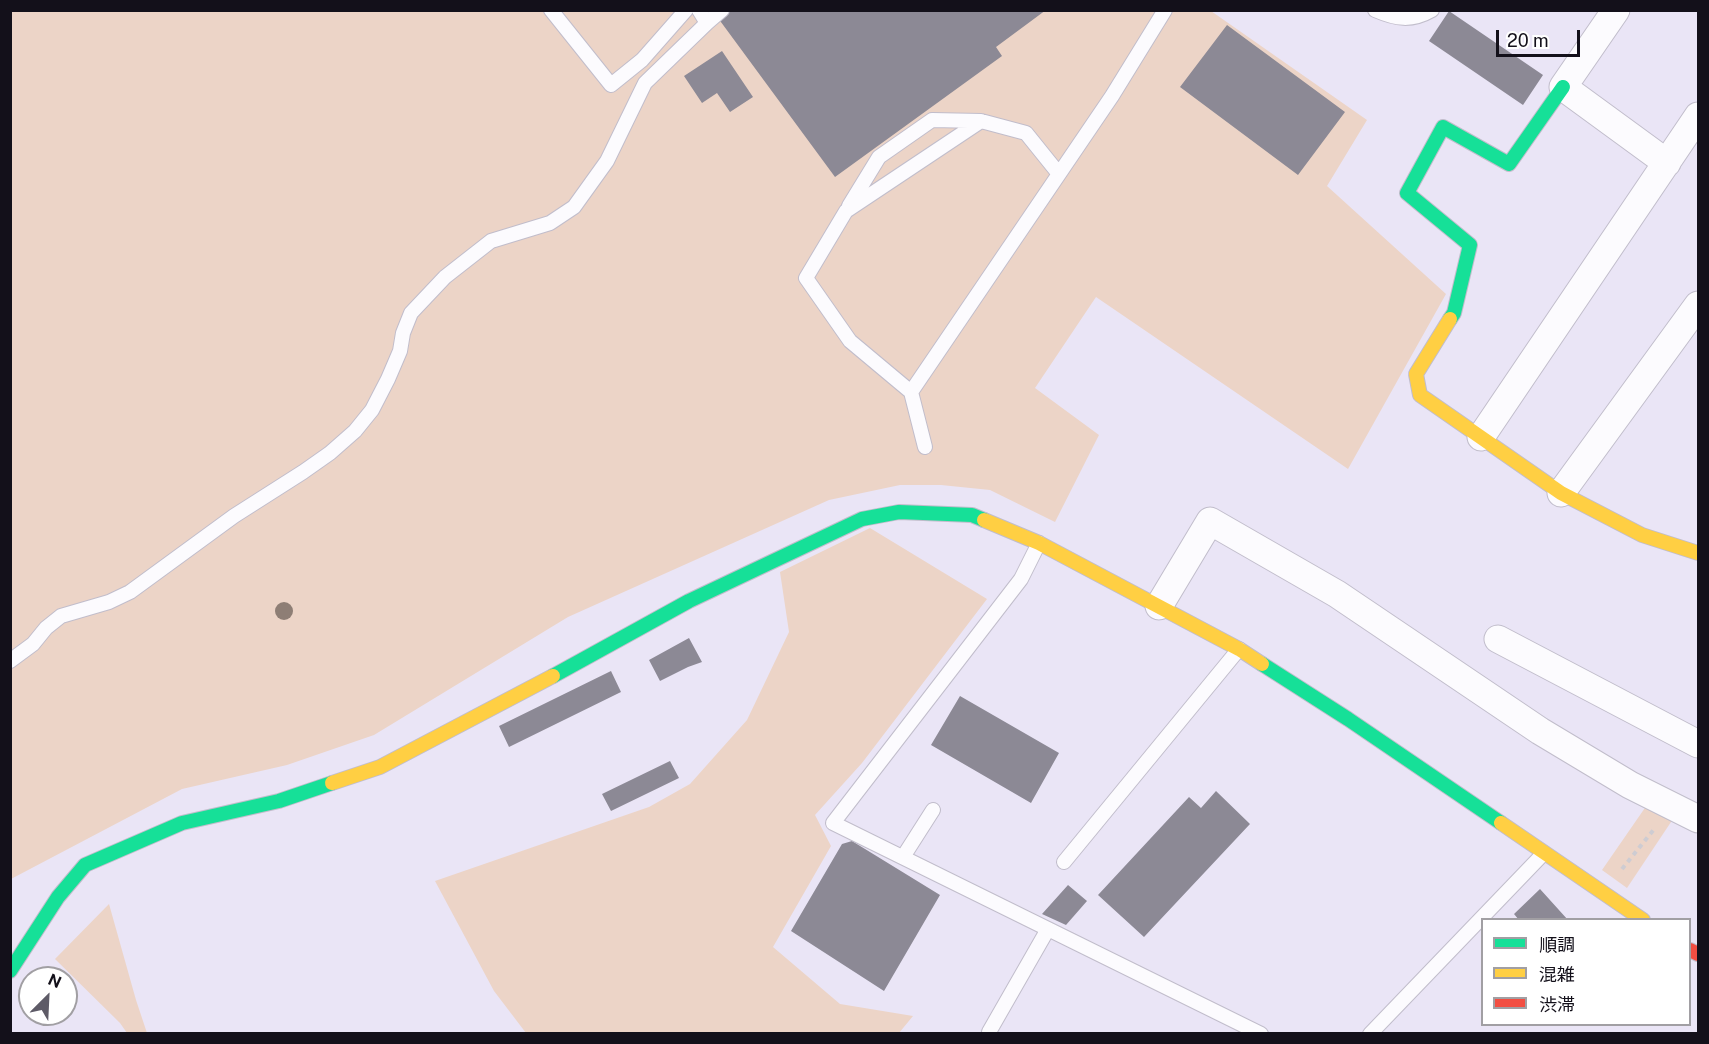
<!DOCTYPE html>
<meta charset="utf-8">
<style>
body{margin:0}
#map{position:relative;width:1709px;height:1044px;overflow:hidden;background:#eae5f6;font-family:"Public Sans","Noto Sans JP",sans-serif}
canvas{display:block}
.frame{position:absolute;inset:0;border:12px solid #13101a;pointer-events:none}
.legend{position:absolute;left:1481px;top:918px;width:210px;height:108px;box-sizing:border-box;background:#fff;border:2px solid #a19fa3;margin:0;padding:8px 10px;list-style:none;font-size:18px;color:#13101a}
.legend li{display:flex;align-items:center;gap:12px;height:30px}
.legend b{width:30px;border:2px solid #a19fa3}
.north{position:absolute;left:18px;top:966px;width:60px;height:60px;box-sizing:border-box;background:#fff;border:2px solid #a19fa3;border-radius:50%;rotate:24deg;font-size:16px;font-weight:700;line-height:24px;text-align:center;color:#13101a}
.north::after{content:'';display:block;margin:auto;width:21px;height:27px;background:#5e5b67;clip-path:polygon(50% 0,100% 100%,50% 72%,0 100%)}
.scale{position:absolute;left:1496px;top:30px;width:84px;height:27px;box-sizing:border-box;border:3px solid #13101a;border-top:0;padding-left:8px;font-size:18px;line-height:21px;white-space:nowrap;color:#13101a;-webkit-text-stroke:4px #fff;paint-order:stroke}
</style>
<div id="map">
<canvas width="1709" height="1044"></canvas>
<div class="frame"></div>
<ul class="legend">
<li><b style="height:8px;background:#16e098"></b>順調</li>
<li><b style="height:8px;background:#ffcf43"></b>混雑</li>
<li><b style="height:8px;background:#f24e42"></b>渋滞</li>
</ul>
<div class="north">N</div>
<div class="scale">20 m</div>
</div>
<script>
const ctx = document.querySelector('canvas').getContext('2d');
ctx.lineJoin = 'round';
function fill(path, color) { ctx.fillStyle = color; ctx.fill(path, 'evenodd'); }
function strokePath(path, color, width, dash) { ctx.strokeStyle = color; ctx.lineWidth = width; ctx.lineCap = dash ? 'butt' : 'round'; ctx.setLineDash(dash || []); ctx.stroke(path); }
const green = new Path2D(`
 M 11,11 L 1211,11 L 1367,120 L 1327,186 L 1446,294 L 1348,469 L 1096,297 L 1035,388 L 1099,435 L 1055,522 L 990,490 L 941,485 L 900,485 L 829,500 L 568,617 L 374,735 L 287,765 L 182,789 L 11,879 Z
 M 870,528 L 987,599 L 862,763 L 815,815 L 831,846 L 773,947 L 840,1004 L 913,1016 L 899,1033 L 526,1033 L 494,991 L 435,881 L 649,807 L 690,784 L 747,720 L 789,632 L 780,572 Z
 M 1649,802 L 1675,816 L 1627,888 L 1602,870 Z
 M 109,904 L 136,1000 L 147,1033 L 127,1033 L 120,1023 L 55,959 Z`);
const building = new Path2D(`
 M 729,10 L 1046,10 L 996,47 L 1002,56 L 835,177 L 718,18 Z
 M 1449,11 L 1543,75 L 1523,105 L 1429,41 Z
 M 1227,25 L 1345,112 L 1298,175 L 1180,87 Z
 M 722,51 L 753,97 L 730,112 L 717,93 L 702,103 L 684,76 Z
 M 689,638 L 702,662 L 688,667 L 660,681 L 649,660 Z
 M 611,671 L 621,692 L 509,747 L 499,726 Z
 M 960,696 L 1059,753 L 1031,803 L 931,745 Z
 M 670,761 L 679,778 L 611,811 L 602,794 Z
 M 1216,791 L 1250,824 L 1144,937 L 1098,895 L 1189,797 L 1201,808 Z
 M 852,841 L 940,895 L 884,991 L 791,931 L 842,844 Z
 M 1068,885 L 1087,901 L 1066,925 L 1042,914 Z
 M 1540,889 L 1568,920 L 1519,920 L 1514,914 Z`);
const path = new Path2D(`
 M 1622,869 L 1655,828`);
const lane = new Path2D(`
 M 551,10 L 611,85 L 642,60 L 686,10
 M 699,10 L 707,23 L 722,10
 M 1375,10 C 1396,19 1411,22 1432,10
 M 849,206 L 879,157 L 932,120 L 981,121
 M 911,392 L 1112,96 L 1165,10
 M 925,447 L 911,392 L 850,341 L 806,278 L 846,211 L 981,121 L 1026,133 L 1059,174
 M 1039,543 L 1021,579 L 833,823 L 1261,1034
 M 10,661 L 33,644 L 46,628 L 61,616 L 109,602 L 130,592 L 234,516 L 303,472 L 330,453 L 355,431 L 372,410 L 388,379 L 400,351 L 403,333 L 411,313 L 445,277 L 491,241 L 550,223 L 574,207 L 607,161 L 645,83 L 707,23
 M 903,857 L 933,810
 M 1064,862 L 1239,649
 M 989,1032 L 1048,929
 M 1370,1034 L 1544,853`);
const street = new Path2D(`
 M 1616,10 L 1563,87 L 1667,163
 M 1481,437 L 1698,116
 M 1561,493 L 1698,305
 M 1159,606 L 1210,521 L 1337,594 L 1540,731 L 1630,785 L 1698,819
 M 1498,639 L 1698,744`);
const fast = new Path2D(`
 M 1450,319 L 1454,313 L 1470,245 L 1407,193 L 1443,127 L 1509,164 L 1563,87
 M 1262,664 L 1348,719 L 1501,823
 M 553,676 L 689,601 L 862,519 L 899,512 L 972,515 L 984,520
 M 10,971 L 58,897 L 85,865 L 182,823 L 279,801 L 332,783`);
const slow = new Path2D(`
 M 1450,319 L 1416,374 L 1420,395 L 1561,493 L 1642,535 L 1698,553
 M 984,520 L 1039,543 L 1239,649 L 1262,664
 M 332,783 L 380,767 L 553,676
 M 1501,823 L 1643,920`);
const jam = new Path2D(`
 M 1690,950 L 1698,954`);
const trees = [
 [284,611]
];
fill(green, '#ecd4c7');
fill(building, '#8c8995');
strokePath(lane, '#c1bdcb', 16);
strokePath(street, '#c1bdcb', 29);
strokePath(fast, '#c1bdcb', 16);
strokePath(slow, '#c1bdcb', 16);
strokePath(jam, '#c1bdcb', 16);
strokePath(path, '#ceccd2', 4, [4.5, 4.5]);
strokePath(lane, '#fcfbfe', 14);
strokePath(street, '#fcfbfe', 27);
strokePath(fast, '#16e098', 14);
strokePath(slow, '#ffcf43', 14);
strokePath(jam, '#f24e42', 14);
ctx.fillStyle = '#8e7e75';
for (const [x, y] of trees) { ctx.beginPath(); ctx.arc(x, y, 9, 0, 2 * Math.PI); ctx.fill(); }
</script>
